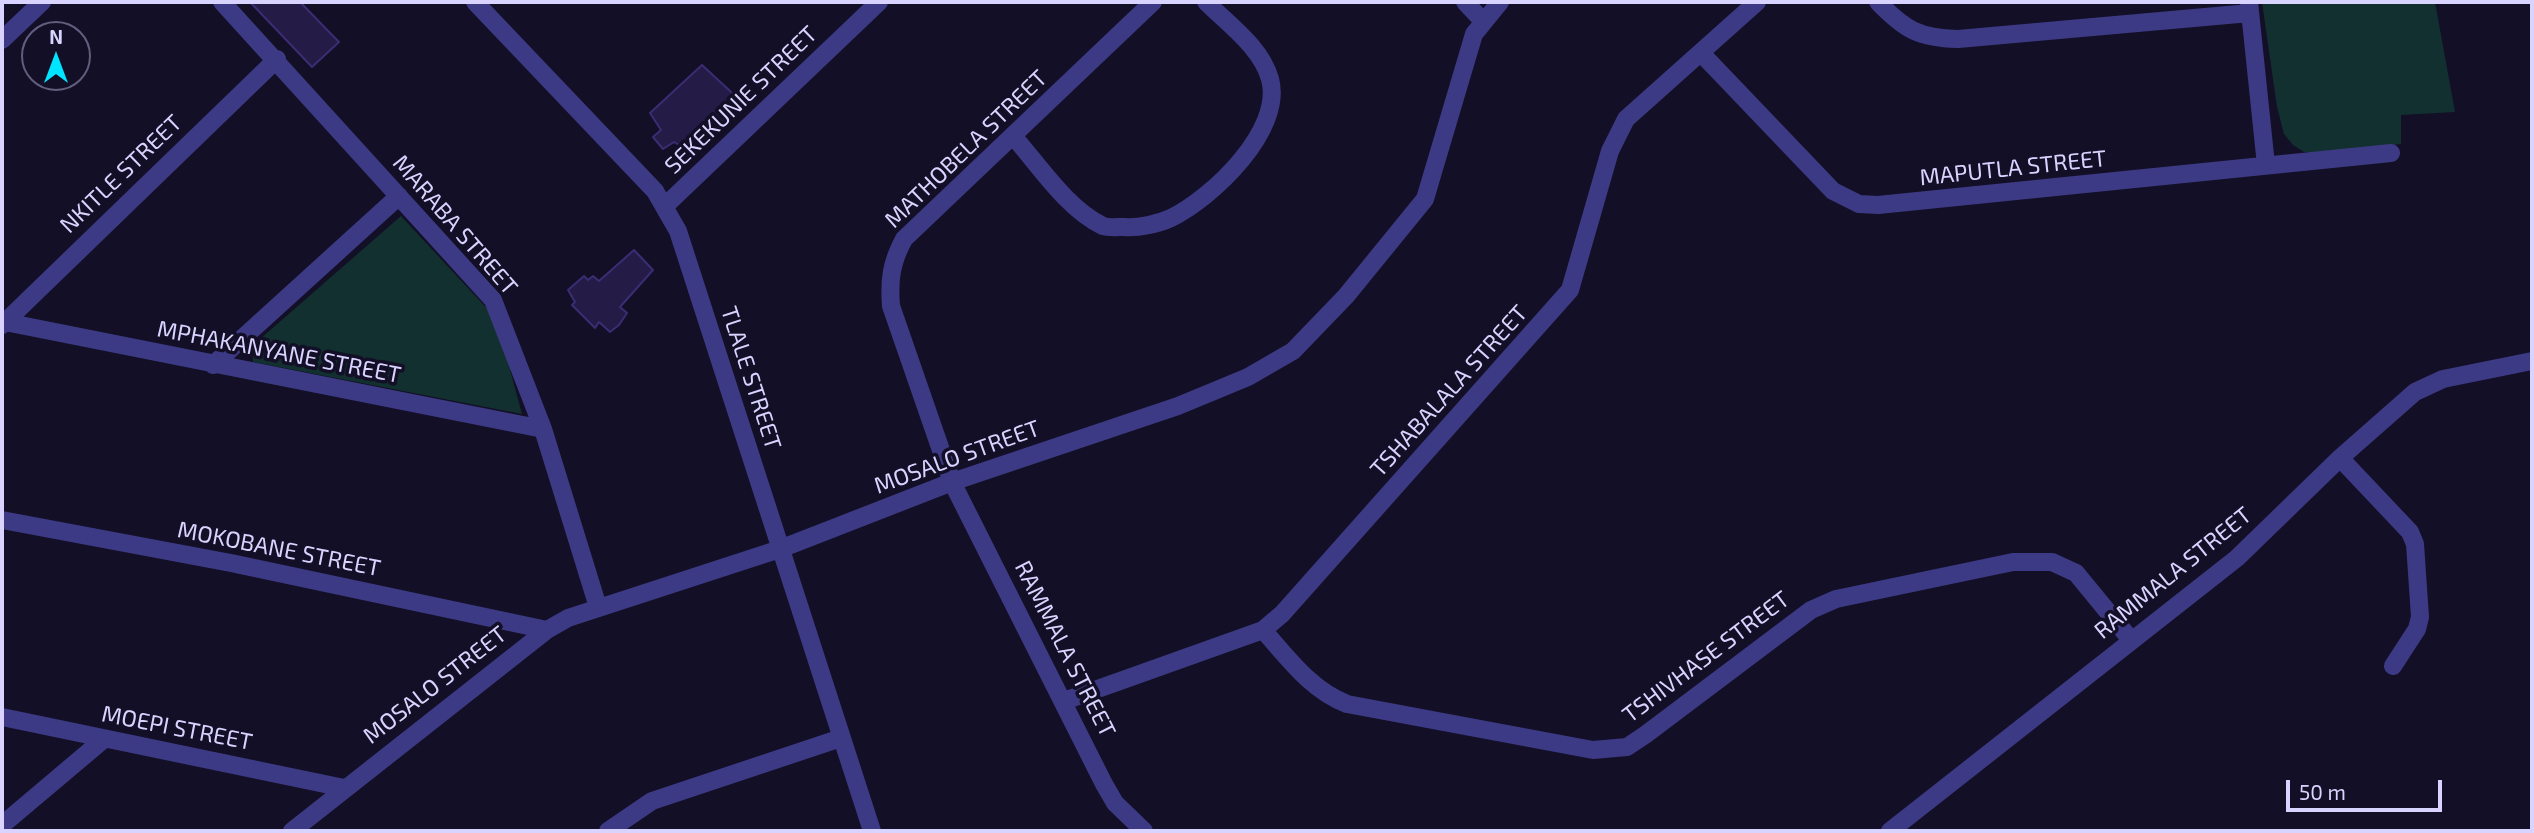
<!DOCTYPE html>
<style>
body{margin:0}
#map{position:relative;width:2534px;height:833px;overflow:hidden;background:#130f26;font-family:"Exo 2",sans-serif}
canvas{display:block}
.frame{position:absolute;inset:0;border:4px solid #d9d4ff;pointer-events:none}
.north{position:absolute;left:21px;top:21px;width:70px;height:70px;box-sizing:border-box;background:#130f26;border:2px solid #625e7d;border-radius:50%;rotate:0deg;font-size:19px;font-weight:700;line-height:28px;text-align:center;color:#d9d4ff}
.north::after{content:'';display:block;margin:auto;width:24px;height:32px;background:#00e5ff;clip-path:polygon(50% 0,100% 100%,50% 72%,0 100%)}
.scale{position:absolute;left:2286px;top:780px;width:156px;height:32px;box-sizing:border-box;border:4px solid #d9d4ff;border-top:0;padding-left:9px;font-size:21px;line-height:24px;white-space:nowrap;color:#d9d4ff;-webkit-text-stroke:5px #130f26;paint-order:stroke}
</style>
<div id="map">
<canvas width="2534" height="833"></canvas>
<div class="frame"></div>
<div class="north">N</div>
<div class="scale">50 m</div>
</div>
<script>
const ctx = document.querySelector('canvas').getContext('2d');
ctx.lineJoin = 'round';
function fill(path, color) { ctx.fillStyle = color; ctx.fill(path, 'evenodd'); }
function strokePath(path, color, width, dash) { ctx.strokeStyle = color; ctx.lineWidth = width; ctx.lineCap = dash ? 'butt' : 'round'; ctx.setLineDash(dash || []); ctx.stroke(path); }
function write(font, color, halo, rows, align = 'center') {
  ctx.font = font + ' "Exo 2",sans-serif'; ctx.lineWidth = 7; ctx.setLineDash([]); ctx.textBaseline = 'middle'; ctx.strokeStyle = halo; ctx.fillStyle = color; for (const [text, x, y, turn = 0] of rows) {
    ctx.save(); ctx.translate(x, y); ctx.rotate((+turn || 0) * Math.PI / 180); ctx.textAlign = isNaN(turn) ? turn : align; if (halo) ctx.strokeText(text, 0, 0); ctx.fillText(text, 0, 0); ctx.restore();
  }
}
const green = new Path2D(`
 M 2262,2 L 2435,2 L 2455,112 L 2401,115 L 2401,144 L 2322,154 L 2304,152 L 2293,145 L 2284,134 L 2277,107 Z
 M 401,216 L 496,318 L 522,414 L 253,362 L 252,346 Z`);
const building = new Path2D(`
 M 250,2 L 300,2 L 339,42 L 312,67 Z
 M 702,65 L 743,103 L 689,151 L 674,142 L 663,149 L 653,137 L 661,130 L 650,113 Z
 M 634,250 L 653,270 L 620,307 L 627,313 L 619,325 L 610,332 L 599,322 L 595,328 L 572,305 L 575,302 L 568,290 L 584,276 L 588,280 L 593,276 L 599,281 Z`);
const minor = new Path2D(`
 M 222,2 L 493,300 L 543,429 L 598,607
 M 475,2 L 655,191 L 678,231 L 872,831
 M 1465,2 L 1482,20
 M 1878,2 C 1905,30 1919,38 1958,39 L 2250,13
 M 2249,2 L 2266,165
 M 2,40 L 42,2
 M 1701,53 L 1833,191 L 1859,204 L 1878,205 L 2391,153
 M 1013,136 C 1039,165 1067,209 1103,226 C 1109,228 1118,227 1124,227 C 1139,228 1158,224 1171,218 C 1212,198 1284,130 1270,79 C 1261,47 1228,24 1206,2
 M 666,205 L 879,2
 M 5,322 L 543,429
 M 2,325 L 277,59
 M 213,365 L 399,196
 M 2340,458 L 2410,532 L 2415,544 L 2420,617 L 2417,629 L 2393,666
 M 2,520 L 231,563 L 547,630
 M 1263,630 C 1289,659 1311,690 1347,704 L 1593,750 L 1627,747 L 1645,735 L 1811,610 L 1836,599 L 2013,562 L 2052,562 L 2076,573 L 2131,640
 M 1064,701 L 1263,630 L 1282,614 L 1570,290 L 1610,151 L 1626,119 L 1757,2
 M 2,717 L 344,788
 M 2,825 L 104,739
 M 292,831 L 547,630 L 568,618 L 780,549 L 952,482 L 1178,406 L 1248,377 L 1293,351 L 1346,296 L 1425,199 L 1474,34 L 1500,2
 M 608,831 L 652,801 L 841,738
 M 1144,831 L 1115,803 L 1104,784 L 952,482 L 891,306 C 889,280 891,263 904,239 L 1153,2
 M 1890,831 L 2237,558 L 2340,458 L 2415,392 L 2443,379 L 2532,361`);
const streetNames = [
 ["SEKEKUNIE STREET",741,100,-44],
 ["MATHOBELA STREET",966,149,-44],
 ["MAPUTLA STREET",2013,168,-6],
 ["NKITLE STREET",121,174,-44],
 ["MARABA STREET",455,225,49],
 ["MPHAKANYANE STREET",279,352,11],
 ["TLALE STREET",751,378,72],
 ["TSHABALALA STREET",1449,391,-48],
 ["MOSALO STREET",957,457,-20],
 ["MOKOBANE STREET",279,549,11],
 ["RAMMALA STREET",2173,573,-39],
 ["RAMMALA STREET",1065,649,63],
 ["TSHIVHASE STREET",1706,657,-37],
 ["MOSALO STREET",435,685,-38],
 ["MOEPI STREET",177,728,11]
];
fill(green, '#12302f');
fill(building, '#241b47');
strokePath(building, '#3b2d73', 2);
strokePath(minor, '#3d3a85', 18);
write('23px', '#d9d4ff', '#130f26', streetNames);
</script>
